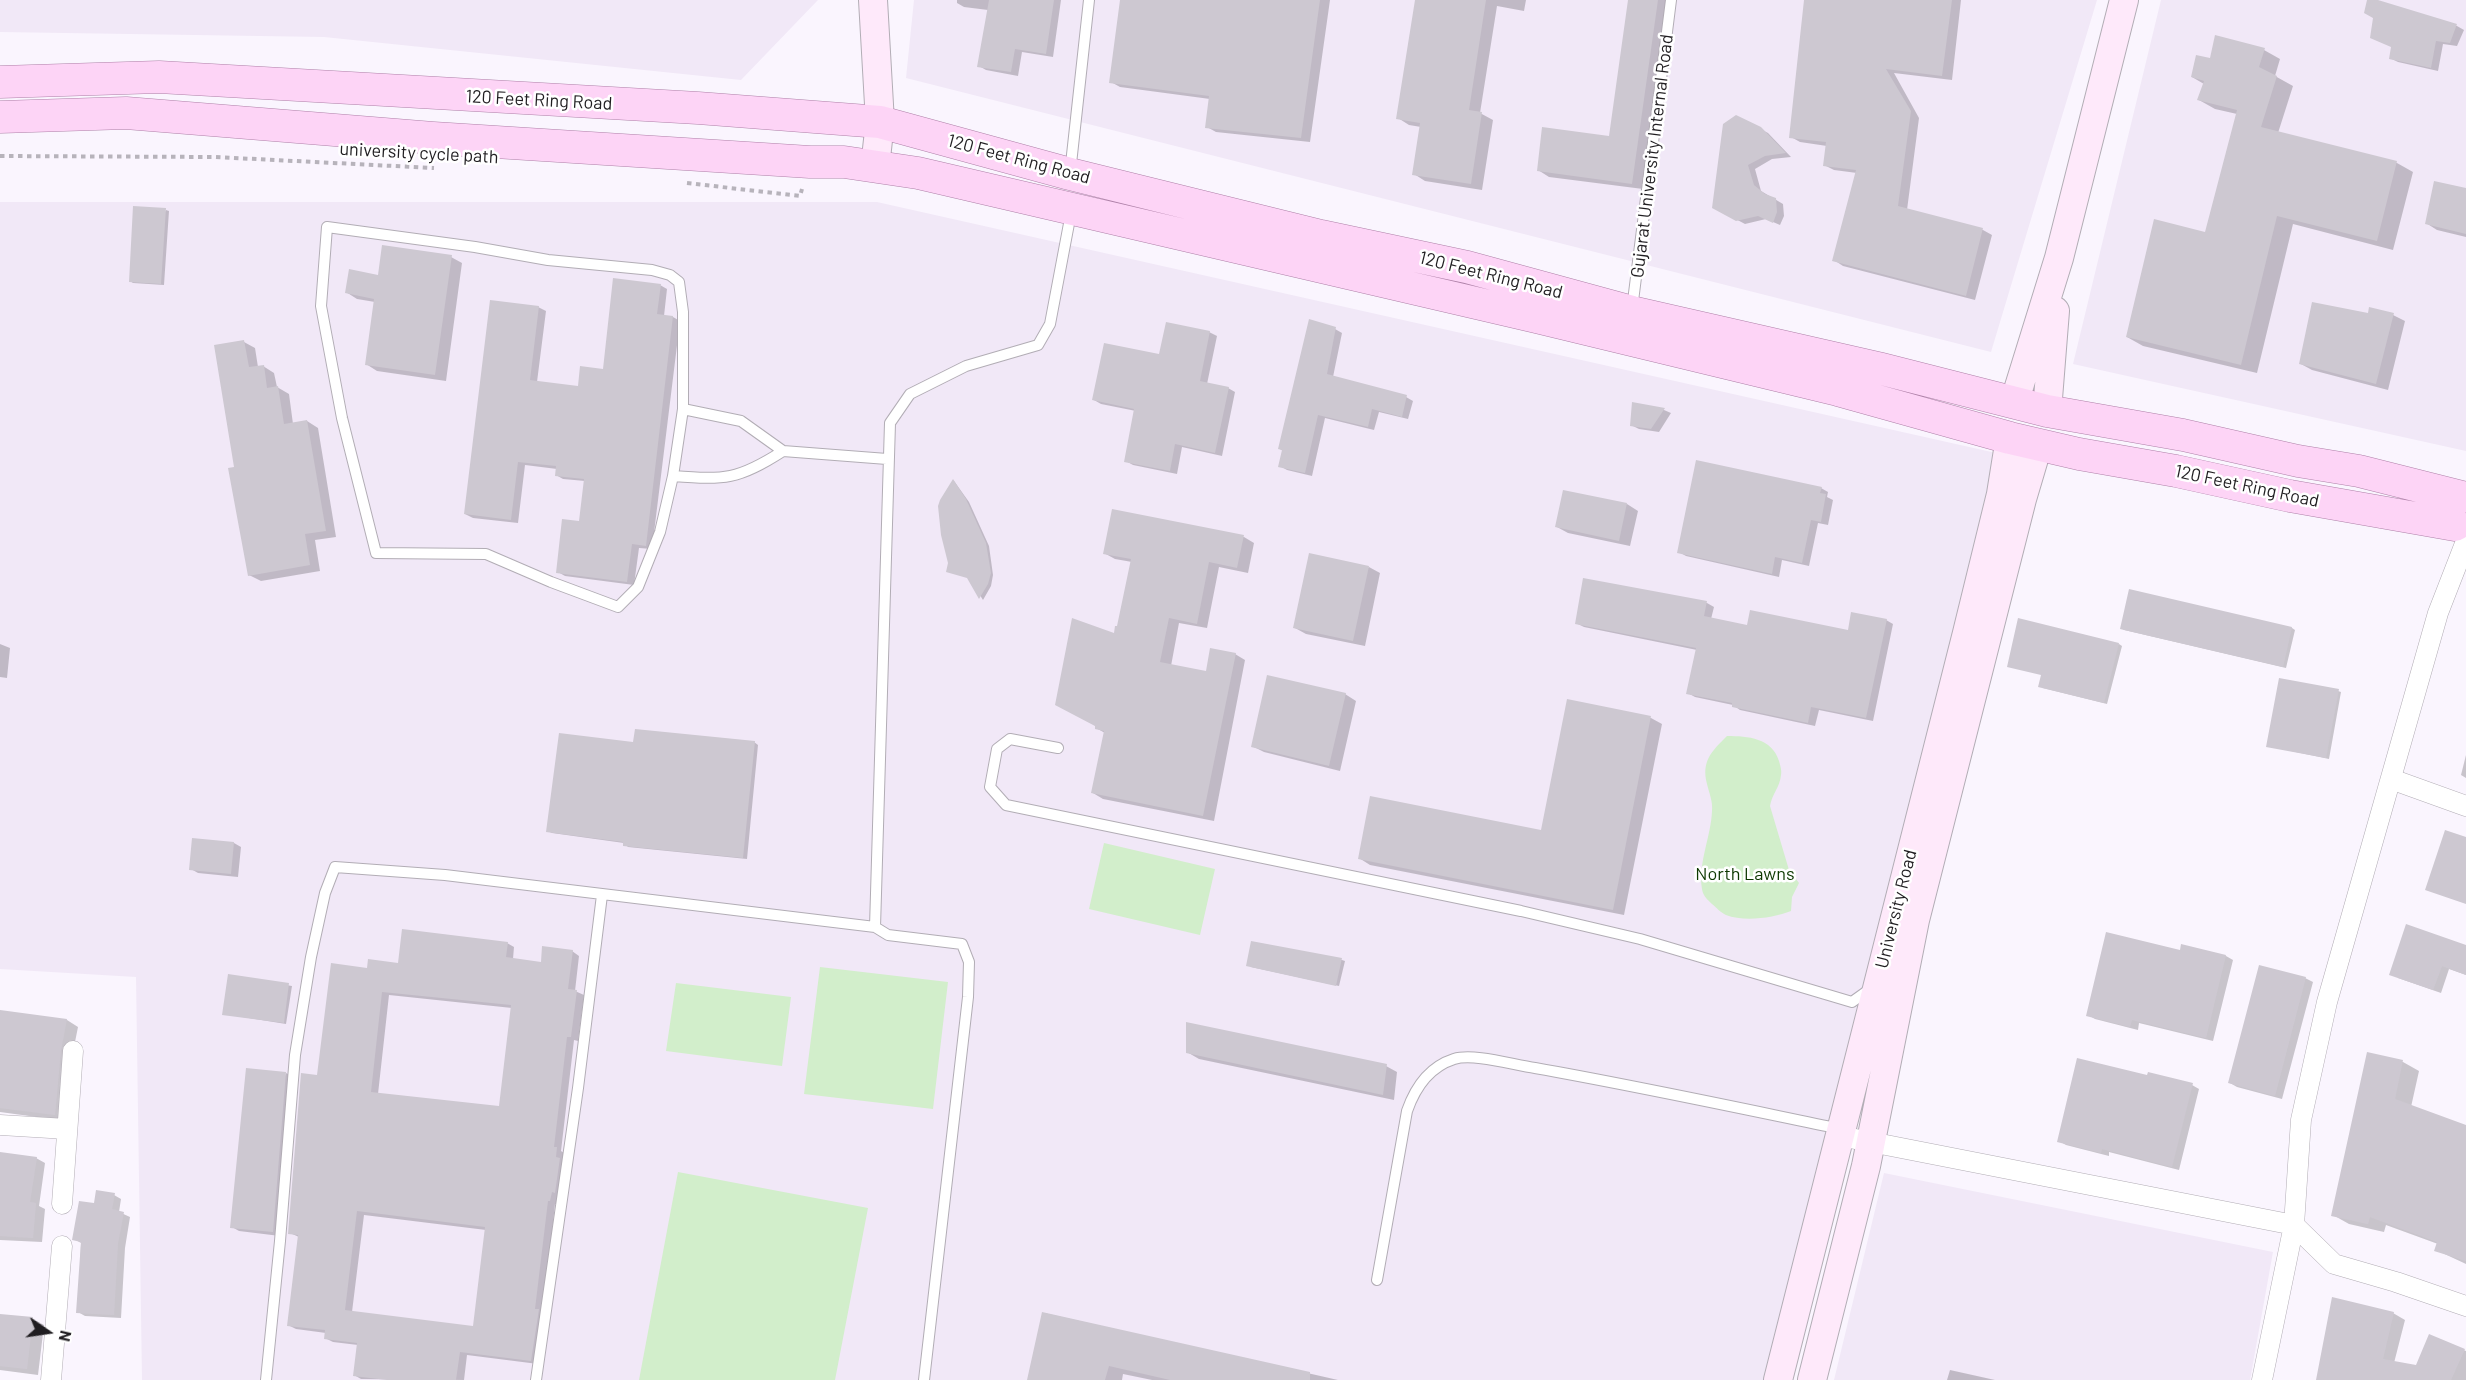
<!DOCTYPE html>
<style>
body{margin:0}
#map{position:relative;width:2466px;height:1380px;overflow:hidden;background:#faf5fe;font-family:Barlow,sans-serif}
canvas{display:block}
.north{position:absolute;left:18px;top:1302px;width:60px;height:60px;-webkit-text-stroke:4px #fff;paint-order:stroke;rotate:103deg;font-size:16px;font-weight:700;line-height:24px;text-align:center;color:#201e21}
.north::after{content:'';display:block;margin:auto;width:21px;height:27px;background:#201e21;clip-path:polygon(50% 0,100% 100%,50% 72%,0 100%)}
</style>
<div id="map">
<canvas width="2466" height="1380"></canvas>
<div class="north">N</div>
</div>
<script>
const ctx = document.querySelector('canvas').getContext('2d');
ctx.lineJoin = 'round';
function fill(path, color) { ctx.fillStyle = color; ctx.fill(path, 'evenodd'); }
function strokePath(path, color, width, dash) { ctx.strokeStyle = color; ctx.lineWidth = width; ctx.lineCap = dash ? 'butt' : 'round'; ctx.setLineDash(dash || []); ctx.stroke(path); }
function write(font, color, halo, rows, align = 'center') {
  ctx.font = font + ' Barlow,sans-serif'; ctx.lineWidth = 5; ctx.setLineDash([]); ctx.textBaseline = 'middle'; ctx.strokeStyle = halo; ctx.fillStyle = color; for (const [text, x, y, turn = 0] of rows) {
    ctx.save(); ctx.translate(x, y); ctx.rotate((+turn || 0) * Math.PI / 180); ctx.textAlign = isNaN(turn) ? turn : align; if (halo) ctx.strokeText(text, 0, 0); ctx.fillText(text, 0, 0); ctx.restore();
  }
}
const built = new Path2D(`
 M 0,0 L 818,0 L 741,80 L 324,37 L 0,32 Z
 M 914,0 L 2097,0 L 1991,352 L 906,78 Z
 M 2161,0 L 2466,0 L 2466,451 L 2073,364 Z
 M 0,202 L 877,202 L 1996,453 L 1770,1380 L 142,1380 L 136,977 L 0,969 Z
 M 1884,1173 L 2273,1252 L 2250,1380 L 1834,1380 Z`);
const green = new Path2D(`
 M 1727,736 C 1748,736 1772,738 1779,761 C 1780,765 1782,770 1781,775 C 1780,787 1772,794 1770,806 L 1789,870 L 1799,883 L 1792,897 L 1791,911 C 1774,918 1744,922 1726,915 C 1721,913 1716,907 1712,904 C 1707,899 1703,896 1702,889 C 1698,862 1711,837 1712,811 C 1713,801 1709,793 1707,784 C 1701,761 1712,751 1727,736 Z
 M 1104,843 L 1215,869 L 1200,935 L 1089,909 Z
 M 820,967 L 948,982 L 933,1109 L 804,1094 Z
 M 676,983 L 791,997 L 782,1066 L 666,1051 Z
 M 678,1172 L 868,1208 L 835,1380 L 639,1380 Z`);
const shadow = new Path2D(`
 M 957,0 L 1061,0 L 1053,57 L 1022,52 L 1018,76 L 986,70 L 979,66 L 988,10 L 964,7 L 957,3 Z
 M 1122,0 L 1330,0 L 1310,142 L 1216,132 L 1207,127 L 1210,99 L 1120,87 L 1111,82 Z
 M 1416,0 L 1526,0 L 1524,11 L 1497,6 L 1480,113 L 1493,120 L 1482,190 L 1425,181 L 1414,174 L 1421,127 L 1409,125 L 1398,118 Z
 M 1629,0 L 1669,0 L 1643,189 L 1549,177 L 1538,170 L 1611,137 Z
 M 1806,0 L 1961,0 L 1952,80 L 1894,73 L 1919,118 L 1907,210 L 1983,230 L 1992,235 L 1975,300 L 1843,266 L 1834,260 L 1857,173 L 1834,170 L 1824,165 L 1827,146 L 1800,142 L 1791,137 Z
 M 2369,0 L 2457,26 L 2464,30 L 2457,46 L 2443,44 L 2438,71 L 2398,62 L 2390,58 L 2393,47 L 2374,18 Z
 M 2216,37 L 2264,50 L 2280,59 L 2275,76 L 2293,86 L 2278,133 L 2397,163 L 2413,172 L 2393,250 L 2293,224 L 2257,373 L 2143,346 L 2127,337 L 2206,233 L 2237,114 L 2215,109 L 2199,100 L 2204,84 L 2192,77 L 2211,60 Z
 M 1760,129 L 1768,133 L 1791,157 L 1772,159 L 1755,169 L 1761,191 L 1783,204 L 1784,216 L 1780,225 L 1766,219 L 1745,224 L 1713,207 Z
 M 2466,189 L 2466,237 L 2437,230 L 2426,223 Z
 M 166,210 L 169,211 L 164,285 L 133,283 L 130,281 Z
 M 451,257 L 462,263 L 446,381 L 377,371 L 366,364 L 375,302 L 357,299 L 346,292 Z
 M 660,285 L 667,289 L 664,316 L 673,317 L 680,321 L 652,549 L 639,548 L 634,585 L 565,576 L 558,572 L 580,523 L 585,481 L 563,479 L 556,475 L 557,469 L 525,465 L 518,523 L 473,518 L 465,514 L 538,307 L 546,311 L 537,382 L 579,388 L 604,371 Z
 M 2369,315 L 2393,315 L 2405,321 L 2388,390 L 2312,370 L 2301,364 Z
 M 1335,329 L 1342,333 L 1333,377 L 1406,397 L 1413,401 L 1408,419 L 1379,412 L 1374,430 L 1325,418 L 1312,476 L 1287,470 L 1280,466 L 1283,451 L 1280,449 Z
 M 1209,332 L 1217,336 L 1207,384 L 1228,388 L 1235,392 L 1222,456 L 1182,447 L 1177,474 L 1133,465 L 1126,461 L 1136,411 L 1101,404 L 1094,400 Z
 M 244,342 L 255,348 L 258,367 L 263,366 L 274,373 L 277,387 L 289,394 L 293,424 L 307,421 L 318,428 L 336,537 L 315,540 L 320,571 L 261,581 L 249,575 L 236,468 Z
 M 1633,403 L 1664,410 L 1671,413 L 1659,432 L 1639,429 L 1631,425 Z
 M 954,481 L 969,502 L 989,546 L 993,575 L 991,586 L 983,600 L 969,578 L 949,563 Z
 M 1821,488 L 1828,492 L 1827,497 L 1833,500 L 1828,525 L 1818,523 L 1809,566 L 1782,560 L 1779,577 L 1686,556 L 1679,552 Z
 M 1627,504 L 1638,511 L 1630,546 L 1568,533 L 1557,527 Z
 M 1244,537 L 1254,543 L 1248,573 L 1219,567 L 1207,628 L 1179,623 L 1171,666 L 1207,673 L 1235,654 L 1245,660 L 1214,821 L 1103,799 L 1093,793 L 1105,733 L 1096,728 L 1132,562 L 1115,559 L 1104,553 Z
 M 1369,567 L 1380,573 L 1365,646 L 1306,634 L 1295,628 Z
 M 1584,580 L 1707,603 L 1714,607 L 1711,619 L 1749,626 L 1849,632 L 1886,620 L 1893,624 L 1873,721 L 1819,710 L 1815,726 L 1740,710 L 1733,705 L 1695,697 L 1688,693 L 1697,650 L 1584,627 L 1576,623 Z
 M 2130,591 L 2292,628 L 2295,630 L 2286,668 L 2124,630 L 2121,628 Z
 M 0,644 L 10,648 L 7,678 L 0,677 Z
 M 2119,644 L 2122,646 L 2107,704 L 2043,688 L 2043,675 Z
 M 2338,691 L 2341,692 L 2329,759 L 2267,746 Z
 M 1345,694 L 1356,701 L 1340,771 L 1264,752 L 1252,746 Z
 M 1568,701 L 1651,718 L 1662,724 L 1624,915 L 1370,865 L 1359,858 L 1542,832 Z
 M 754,742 L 758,745 L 747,859 L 628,847 L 624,843 L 552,833 L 548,831 L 635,744 Z
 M 2466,755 L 2466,778 L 2461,775 Z
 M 194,839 L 234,843 L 241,847 L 238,877 L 198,873 L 191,869 Z
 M 507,943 L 514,947 L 513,959 L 542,963 L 572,951 L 579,956 L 575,991 L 584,995 L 578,1041 L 574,1040 L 561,1151 L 564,1153 L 557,1204 L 555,1204 L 538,1364 L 467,1355 L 464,1380 L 361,1379 L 354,1375 L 358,1345 L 333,1342 L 325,1338 L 326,1333 L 296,1329 L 288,1325 L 299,1237 L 290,1233 L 318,1077 L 368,969 ZM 389,995 L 512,1008 L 500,1107 L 378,1094 ZM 364,1215 L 486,1230 L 474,1327 L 352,1312 Z
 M 1253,943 L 1342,960 L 1345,961 L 1339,986 L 1251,967 Z
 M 2466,947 L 2466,975 L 2449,969 L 2441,993 L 2398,978 Z
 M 2181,952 L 2226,956 L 2233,960 L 2213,1041 L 2139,1023 L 2138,1030 L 2095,1019 L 2088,1015 Z
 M 229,976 L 292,986 L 286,1024 L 224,1014 Z
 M 2305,978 L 2313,982 L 2282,1099 L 2237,1087 L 2230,1083 Z
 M 0,1011 L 67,1020 L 78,1027 L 72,1057 L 66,1121 L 0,1112 Z
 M 1187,1052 L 1386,1066 L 1397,1072 L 1394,1100 L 1199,1059 Z
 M 2368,1054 L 2403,1062 L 2419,1071 L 2411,1107 L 2466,1128 L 2466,1264 L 2436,1250 L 2438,1244 L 2386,1225 L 2384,1232 L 2349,1224 L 2333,1215 Z
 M 286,1073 L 293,1077 L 280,1236 L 239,1231 L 232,1227 Z
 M 2148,1077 L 2192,1085 L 2199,1089 L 2179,1170 L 2109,1152 L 2109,1156 L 2066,1145 L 2059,1141 Z
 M 0,1153 L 36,1158 L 45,1163 L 39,1206 L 45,1209 L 42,1242 L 0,1240 Z
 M 114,1195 L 121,1199 L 119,1212 L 130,1217 L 125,1248 L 121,1318 L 85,1316 L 78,1312 L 81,1243 L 74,1239 Z
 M 1044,1313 L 1338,1380 L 1152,1380 L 1123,1374 L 1122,1380 L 1028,1380 Z
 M 2393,1313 L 2405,1320 L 2394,1363 L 2417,1367 L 2430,1336 L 2466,1351 L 2466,1380 L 2317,1380 Z
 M 0,1315 L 33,1319 L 44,1325 L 38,1375 L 0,1370 Z
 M 1950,1370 L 1995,1380 L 1947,1380 Z`);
const building = new Path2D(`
 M 989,0 L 1054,0 L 1046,54 L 1015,49 L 1011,72 L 977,67 Z
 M 1120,0 L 1320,0 L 1301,138 L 1205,128 L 1209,96 L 1109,83 Z
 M 1415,0 L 1486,0 L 1469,110 L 1482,112 L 1471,184 L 1412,175 L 1420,123 L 1396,119 Z
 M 1628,0 L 1658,0 L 1632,184 L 1537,171 L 1542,127 L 1609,136 Z
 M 1804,0 L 1952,0 L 1942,76 L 1886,69 L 1911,111 L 1898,206 L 1983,228 L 1966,296 L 1832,261 L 1856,170 L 1823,166 L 1826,142 L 1789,138 Z
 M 2367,0 L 2378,0 L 2457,24 L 2450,43 L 2436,41 L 2431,68 L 2389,59 L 2391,47 L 2370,38 L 2373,18 L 2364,13 Z
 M 2215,35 L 2265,48 L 2259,67 L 2277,76 L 2261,127 L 2397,161 L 2377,241 L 2277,216 L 2241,365 L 2126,337 L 2154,219 L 2205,232 L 2237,110 L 2197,100 L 2204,81 L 2191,77 L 2196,55 L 2210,58 Z
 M 1736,115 L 1761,127 L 1786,153 L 1765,156 L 1748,165 L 1754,185 L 1765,194 L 1776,198 L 1777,212 L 1773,223 L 1758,216 L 1736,221 L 1712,208 L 1723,124 Z
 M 2434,181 L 2466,188 L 2466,234 L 2425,224 Z
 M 133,206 L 166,208 L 161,284 L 129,282 Z
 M 382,245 L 452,255 L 435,375 L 365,365 L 374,299 L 345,293 L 349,269 L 378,275 Z
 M 613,278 L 661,284 L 657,314 L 673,316 L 646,546 L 632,544 L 627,582 L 556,573 L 562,519 L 579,521 L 584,479 L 555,476 L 556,466 L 518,462 L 511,520 L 464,514 L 490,300 L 539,306 L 530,380 L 578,386 L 580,366 L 603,369 Z
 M 2312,302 L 2368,313 L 2369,307 L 2394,313 L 2376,384 L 2299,364 Z
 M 1309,319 L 1336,327 L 1327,374 L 1407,395 L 1402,417 L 1372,409 L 1368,427 L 1318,415 L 1305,473 L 1278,467 L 1282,450 L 1278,449 Z
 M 1166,322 L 1210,331 L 1200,381 L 1229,387 L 1215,453 L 1175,444 L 1170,471 L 1124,462 L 1134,409 L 1092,400 L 1104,343 L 1159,354 Z
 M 244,340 L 249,367 L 264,365 L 267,388 L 278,386 L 284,424 L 307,420 L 326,531 L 305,534 L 310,565 L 248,576 L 228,468 L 234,467 L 214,345 Z
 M 1632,402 L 1665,408 L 1651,429 L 1630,426 Z
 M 1696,460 L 1822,487 L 1820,493 L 1826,494 L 1821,522 L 1811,520 L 1802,563 L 1775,557 L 1772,574 L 1677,553 Z
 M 953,479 L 966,499 L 986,543 L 991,573 L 988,584 L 979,599 L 967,578 L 946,572 L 948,563 L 941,535 L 938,506 L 940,500 Z
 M 1563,490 L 1627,503 L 1619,541 L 1555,527 Z
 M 1112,509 L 1244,535 L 1237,568 L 1209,562 L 1197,624 L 1169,618 L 1160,662 L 1206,671 L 1210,648 L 1236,653 L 1203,816 L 1091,793 L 1104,731 L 1095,729 L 1095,726 L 1055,705 L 1072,618 L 1114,633 L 1115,626 L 1117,626 L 1131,559 L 1103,554 Z
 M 1309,553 L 1369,566 L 1353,641 L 1293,628 Z
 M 1583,578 L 1707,601 L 1704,616 L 1747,625 L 1750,610 L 1848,630 L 1851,612 L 1887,619 L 1866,718 L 1811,707 L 1808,723 L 1732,707 L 1732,703 L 1686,694 L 1696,648 L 1575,624 Z
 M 2129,589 L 2292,627 L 2283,667 L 2120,629 Z
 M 2018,618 L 2119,643 L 2104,703 L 2038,687 L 2041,675 L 2007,667 Z
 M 1267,675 L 1346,693 L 1329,766 L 1251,747 Z
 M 2279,678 L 2339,689 L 2326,758 L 2266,747 Z
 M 1567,699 L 1651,716 L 1613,910 L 1358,859 L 1370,796 L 1541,830 Z
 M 635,729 L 755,741 L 743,858 L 623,846 L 623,842 L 546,832 L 559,733 L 633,742 Z
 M 2445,830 L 2466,837 L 2466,904 L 2425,890 Z
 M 192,838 L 234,842 L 231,874 L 189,870 Z
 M 2406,924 L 2466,945 L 2466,975 L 2442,966 L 2433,990 L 2389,975 Z
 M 402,929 L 508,942 L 506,957 L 541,962 L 542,946 L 573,950 L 568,989 L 577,990 L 571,1037 L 567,1037 L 554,1147 L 557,1147 L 556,1157 L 560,1158 L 555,1193 L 552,1192 L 550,1201 L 548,1201 L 535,1309 L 539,1309 L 531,1361 L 460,1352 L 456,1380 L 387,1380 L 353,1376 L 357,1343 L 324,1339 L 325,1330 L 287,1326 L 298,1235 L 288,1234 L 301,1073 L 317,1075 L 331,963 L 367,968 L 368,959 L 398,963 ZM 382,992 L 511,1005 L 499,1106 L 371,1092 ZM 357,1211 L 485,1227 L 473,1326 L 345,1310 Z
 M 2106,932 L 2180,950 L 2181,944 L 2226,955 L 2206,1038 L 2132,1020 L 2130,1027 L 2086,1016 Z
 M 1251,941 L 1342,958 L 1336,986 L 1246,966 Z
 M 2259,965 L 2306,977 L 2275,1096 L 2228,1083 Z
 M 228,974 L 289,983 L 284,1023 L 222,1015 Z
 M 0,1010 L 67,1019 L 61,1050 L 55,1115 L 0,1108 Z
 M 1186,1022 L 1387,1064 L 1383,1095 L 1186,1053 Z
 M 2367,1052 L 2403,1060 L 2395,1099 L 2466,1125 L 2466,1261 L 2434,1251 L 2437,1242 L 2370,1217 L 2368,1224 L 2331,1216 Z
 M 2077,1058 L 2147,1075 L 2148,1072 L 2193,1083 L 2172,1167 L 2102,1149 L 2101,1153 L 2057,1142 Z
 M 246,1068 L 286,1072 L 273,1232 L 230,1228 Z
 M 0,1152 L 37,1157 L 30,1202 L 36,1203 L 33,1238 L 0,1236 Z
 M 96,1190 L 115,1193 L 112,1209 L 124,1212 L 118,1243 L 114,1315 L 76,1313 L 81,1242 L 72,1240 L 79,1201 L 94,1203 Z
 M 2332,1297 L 2394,1312 L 2383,1359 L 2416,1365 L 2429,1334 L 2465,1349 L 2451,1380 L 2316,1380 Z
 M 1042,1312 L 1310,1372 L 1310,1380 L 1170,1380 L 1109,1366 L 1105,1380 L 1027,1380 Z
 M 0,1314 L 33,1317 L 27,1369 L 0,1366 Z`);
const path = new Path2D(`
 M 0,156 L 215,157 L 434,168
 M 687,183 L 800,196 L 802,189`);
const lane = new Path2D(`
 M 1070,173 L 1089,0
 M 1632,309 L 1671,0
 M 783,451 C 738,480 725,480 673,476 L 660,532 L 638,587 L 618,607 L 551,582 L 486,554 L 376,553 L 342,418 L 321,306 L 327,227 L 475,247 L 548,260 L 652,270 L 670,275 L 679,282 L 683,312 L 683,409 L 741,421 L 783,451 L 887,459
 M 673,476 L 683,409
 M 1058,748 L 1010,739 L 997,749 L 990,787 L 1006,805 L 1521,911 L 1640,939 L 1852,1002 L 1866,992 L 1872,994
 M 1377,1280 L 1407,1111 C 1415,1088 1429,1067 1454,1059 C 1474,1053 1513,1065 1535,1068 C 1637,1086 1739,1108 1841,1129
 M 266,1380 L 280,1241 L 295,1055 L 311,957 L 325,893 L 335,867 L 445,875 L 875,927
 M 536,1380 L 578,1088 L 602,895
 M 924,1380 L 968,997 L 969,962 L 962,944 L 888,935 L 875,927 L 890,423 L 910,394 L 966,366 L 1038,345 L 1050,324 L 1071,213`);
const street = new Path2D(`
 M 2391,779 L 2466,806
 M 0,1125 L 67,1129
 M 1840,1136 L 2294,1225 L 2334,1264 L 2396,1282 L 2466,1306
 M 62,1204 L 73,1051
 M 51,1380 L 62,1246
 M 2262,1380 L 2294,1225 L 2301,1120 L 2327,1002 L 2438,613 L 2466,541`);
const secondary = new Path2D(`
 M 873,0 L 880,122 L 875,167
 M 2014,403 L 2059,258 L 2124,0
 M 2047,411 L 2055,311
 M 1778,1380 L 1967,633 L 2001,494 L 2010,438
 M 1812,1380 L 1866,1166 L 1915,920 L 2022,499 L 2038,445`);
const primary = new Path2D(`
 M 0,82 L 159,77 L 698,108 L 880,122 L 1070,174 L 1321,236 L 1467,267 L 1632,312 L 1878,368 L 2047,411 L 2183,435 L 2298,461 L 2359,471 L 2462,497
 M 0,117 L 126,113 L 433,138 L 810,162 L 844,162 L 918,173 L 1536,317 L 1838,390 L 2010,438 L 2079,454 L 2176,471 L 2290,496 L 2455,525`);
const streetNames = [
 ["120 Feet Ring Road",539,100,3],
 ["university cycle path",419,153,3],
 ["Gujarat University Internal Road",1652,156,-83],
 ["120 Feet Ring Road",1019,159,15],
 ["120 Feet Ring Road",1491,275,14],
 ["120 Feet Ring Road",2247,486,12],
 ["University Road",1896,909,-76]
];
const parkNames = [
 ["North Lawns",1745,874]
];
fill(built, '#f1e8f7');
fill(green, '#d2eecb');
fill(shadow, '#0003');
fill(building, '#cdc8d1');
strokePath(lane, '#b2adb5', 12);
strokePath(street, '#b2adb5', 21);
strokePath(secondary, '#b2adb5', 30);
strokePath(primary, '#ae81a8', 33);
strokePath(path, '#b7b3bb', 4, [4.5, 4.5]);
strokePath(lane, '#fff', 10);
strokePath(street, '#fff', 20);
strokePath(secondary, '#fee9fa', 28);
strokePath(primary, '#fdd4f6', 32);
write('18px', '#201e21', '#fff', streetNames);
write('18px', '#0d3800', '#fff', parkNames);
</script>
